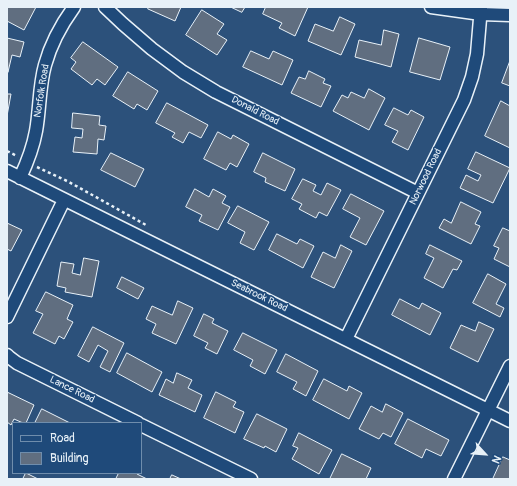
<!DOCTYPE html>
<style>
body{margin:0}
#map{position:relative;width:517px;height:486px;overflow:hidden;background:#2c517b;font-family:Pangolin,sans-serif}
canvas{display:block}
.frame{position:absolute;inset:0;border:8px solid #e8f1f8;pointer-events:none}
.legend{position:absolute;left:12px;top:422px;width:130px;height:52px;box-sizing:border-box;background:#1f4a7a;border:1px solid #6f8dac;margin:0;padding:5px 7px;list-style:none;font-size:12px;color:#e8f1f8}
.legend li{display:flex;align-items:center;gap:8px;height:20px}
.legend b{width:20px;border:1px solid #6f8dac}
.north{position:absolute;left:465px;top:434px;width:40px;height:40px;-webkit-text-stroke:3px #1f4a7a;paint-order:stroke;rotate:116deg;font-size:11px;font-weight:700;line-height:16px;text-align:center;color:#e8f1f8}
.north::after{content:'';display:block;margin:auto;width:14px;height:18px;background:#e8f1f8;clip-path:polygon(50% 0,100% 100%,50% 72%,0 100%)}
</style>
<div id="map">
<canvas width="517" height="486"></canvas>
<div class="frame"></div>
<ul class="legend">
<li><b style="height:5px;background:#1f4a7a"></b>Road</li>
<li><b style="height:11px;background:#606e80"></b>Building</li>
</ul>
<div class="north">N</div>
</div>
<script>
const ctx = document.querySelector('canvas').getContext('2d');
ctx.lineJoin = 'round';
function fill(path, color) { ctx.fillStyle = color; ctx.fill(path, 'evenodd'); }
function strokePath(path, color, width, dash) { ctx.strokeStyle = color; ctx.lineWidth = width; ctx.lineCap = dash ? 'butt' : 'round'; ctx.setLineDash(dash || []); ctx.stroke(path); }
function write(font, color, halo, rows, align = 'center') {
  ctx.font = font + ' Pangolin,sans-serif'; ctx.lineWidth = 3; ctx.setLineDash([]); ctx.textBaseline = 'middle'; ctx.strokeStyle = halo; ctx.fillStyle = color; for (const [text, x, y, turn = 0] of rows) {
    ctx.save(); ctx.translate(x, y); ctx.rotate((+turn || 0) * Math.PI / 180); ctx.textAlign = isNaN(turn) ? turn : align; if (halo) ctx.strokeText(text, 0, 0); ctx.fillText(text, 0, 0); ctx.restore();
  }
}
const building = new Path2D(`
 M 7,7 L 36,7 L 24,30 L 7,21 Z
 M 149,7 L 181,7 L 175,21 L 148,9 Z
 M 231,7 L 245,7 L 242,12 Z
 M 266,7 L 308,7 L 295,36 L 279,28 L 282,23 L 263,14 Z
 M 202,10 L 224,24 L 217,34 L 227,40 L 217,55 L 186,35 Z
 M 340,17 L 355,24 L 341,55 L 308,41 L 315,24 L 333,31 Z
 M 384,30 L 399,34 L 391,67 L 355,57 L 359,40 L 381,45 Z
 M 7,38 L 24,42 L 20,57 L 12,55 L 8,72 Z
 M 419,38 L 450,47 L 440,80 L 410,72 Z
 M 83,42 L 118,67 L 105,85 L 97,79 L 92,85 L 71,69 L 76,62 L 71,58 Z
 M 251,51 L 269,59 L 273,51 L 293,60 L 282,85 L 243,67 Z
 M 510,61 L 510,86 L 502,83 Z
 M 309,71 L 325,79 L 323,83 L 331,86 L 321,107 L 291,93 L 299,77 L 305,79 Z
 M 128,72 L 158,91 L 147,110 L 137,104 L 134,109 L 113,96 Z
 M 369,89 L 385,98 L 369,130 L 333,111 L 342,95 L 348,98 L 351,92 L 364,98 Z
 M 7,94 L 11,94 L 7,116 Z
 M 501,101 L 510,106 L 510,148 L 485,136 Z
 M 167,103 L 208,125 L 201,138 L 189,132 L 183,143 L 172,137 L 175,133 L 156,123 Z
 M 394,108 L 408,115 L 411,110 L 424,117 L 408,150 L 392,142 L 398,131 L 385,125 Z
 M 73,113 L 100,116 L 99,125 L 106,126 L 104,140 L 98,139 L 97,154 L 73,152 L 75,137 L 82,138 L 83,129 L 72,128 Z
 M 218,132 L 231,139 L 233,135 L 249,144 L 237,167 L 230,163 L 226,170 L 204,159 Z
 M 476,152 L 510,168 L 493,203 L 460,188 L 466,175 L 478,181 L 481,175 L 468,169 Z
 M 111,153 L 144,169 L 135,187 L 101,170 Z
 M 263,153 L 295,169 L 285,191 L 265,182 L 266,178 L 254,172 Z
 M 303,179 L 316,185 L 313,191 L 321,195 L 327,183 L 341,190 L 327,216 L 319,212 L 316,218 L 299,209 L 302,204 L 292,199 Z
 M 195,189 L 209,197 L 213,189 L 226,196 L 222,203 L 230,207 L 218,230 L 199,221 L 202,215 L 186,207 Z
 M 351,194 L 384,211 L 366,245 L 350,237 L 360,218 L 343,209 Z
 M 461,202 L 481,212 L 475,224 L 480,226 L 471,244 L 439,228 L 444,219 L 451,223 Z
 M 238,206 L 269,222 L 254,250 L 240,243 L 245,232 L 228,223 Z
 M 7,223 L 22,230 L 11,251 L 7,249 Z
 M 503,228 L 510,231 L 510,267 L 494,259 L 499,248 L 494,246 Z
 M 277,234 L 297,244 L 300,239 L 314,246 L 303,268 L 269,250 Z
 M 341,245 L 352,251 L 334,288 L 311,277 L 323,252 L 335,258 Z
 M 430,245 L 462,261 L 457,270 L 453,269 L 443,288 L 424,278 L 434,258 L 426,254 Z
 M 84,258 L 99,261 L 92,297 L 65,292 L 66,288 L 57,286 L 61,262 L 74,264 L 72,273 L 80,275 Z
 M 488,274 L 506,284 L 496,304 L 504,308 L 500,317 L 473,303 Z
 M 122,277 L 144,288 L 138,299 L 117,288 Z
 M 46,292 L 73,305 L 67,319 L 73,322 L 64,339 L 59,336 L 55,344 L 33,333 L 43,314 L 36,311 Z
 M 400,299 L 419,309 L 422,303 L 441,313 L 430,335 L 392,315 Z
 M 178,301 L 193,308 L 176,344 L 152,333 L 156,324 L 146,319 L 152,306 L 172,315 Z
 M 204,314 L 214,319 L 212,323 L 228,331 L 217,354 L 205,348 L 208,343 L 194,336 Z
 M 479,322 L 494,329 L 478,362 L 450,348 L 461,325 L 475,331 Z
 M 93,327 L 124,343 L 110,372 L 100,367 L 108,351 L 98,345 L 89,362 L 78,356 Z
 M 243,333 L 277,350 L 265,374 L 250,366 L 253,360 L 234,350 Z
 M 127,353 L 162,372 L 152,392 L 117,373 Z
 M 286,354 L 318,371 L 306,396 L 293,389 L 297,382 L 277,372 Z
 M 177,373 L 192,380 L 188,388 L 202,395 L 195,412 L 159,395 L 166,379 L 173,383 Z
 M 324,379 L 347,391 L 349,386 L 362,393 L 349,419 L 313,400 Z
 M 7,392 L 34,405 L 26,423 L 23,423 L 14,419 L 11,425 L 7,422 Z
 M 216,392 L 236,402 L 233,407 L 244,412 L 235,433 L 204,418 Z
 M 386,404 L 403,413 L 391,437 L 383,433 L 379,439 L 359,429 L 371,406 L 382,412 Z
 M 42,409 L 70,423 L 35,423 Z
 M 257,414 L 287,429 L 276,452 L 265,446 L 264,448 L 244,439 Z
 M 408,419 L 449,440 L 441,456 L 426,449 L 422,458 L 395,444 Z
 M 299,433 L 332,450 L 319,474 L 292,459 L 298,448 L 293,446 Z
 M 342,454 L 371,468 L 366,479 L 330,479 Z
 M 503,457 L 510,460 L 510,479 L 493,479 Z
 M 26,473 L 38,479 L 23,479 Z
 M 119,473 L 137,473 L 137,474 L 147,479 L 116,479 Z
 M 172,475 L 181,479 L 170,479 Z`);
const path = new Path2D(`
 M 7,151 L 17,156
 M 37,167 L 69,182 L 146,225`);
const street = new Path2D(`
 M 105,7 L 123,24 L 152,49 L 183,72 L 216,92 L 418,193
 M 431,7 L 481,14 L 510,15
 M 7,171 L 510,421
 M 20,178 C 27,163 33,148 36,131 C 40,109 39,86 45,65 C 51,43 61,25 74,7
 M 7,317 L 64,200
 M 346,339 L 464,100 L 472,77 L 477,54 L 481,7
 M 7,355 L 9,357 L 17,363 L 138,423
 M 141,425 L 251,479
 M 454,479 L 510,366`);
const streetNames = [
 ["Norfolk Road",42,91,-81],
 ["Donald Road",255,111,27],
 ["Norwood Road",426,177,-64],
 ["Seabrook Road",259,296,26],
 ["Lance Road",72,390,26]
];
fill(building, '#606e80');
strokePath(building, '#e8f1f8', 1);
strokePath(street, '#e8f1f8', 15);
strokePath(path, '#e8f1f8', 2.5, [3, 3]);
strokePath(street, '#1f4a7a', 12);
write('10px', '#e8f1f8', '#1f4a7a', streetNames);
</script>
